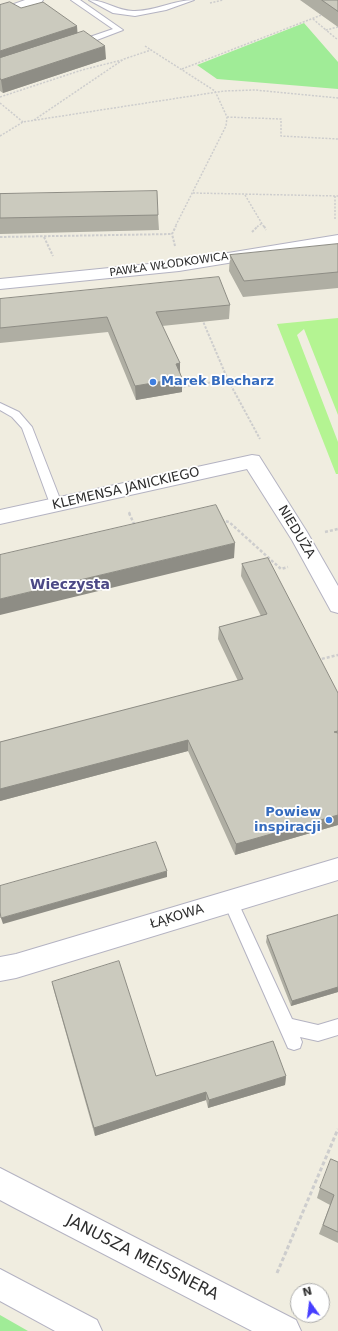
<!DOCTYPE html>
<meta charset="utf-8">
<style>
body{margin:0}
#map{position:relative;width:338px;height:1331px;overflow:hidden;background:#f0ede0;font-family:"DejaVu Sans",sans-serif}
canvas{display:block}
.north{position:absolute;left:290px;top:1283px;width:40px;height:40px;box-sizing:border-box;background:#fff;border:1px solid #ababab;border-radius:50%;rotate:346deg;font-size:11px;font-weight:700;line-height:16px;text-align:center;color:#2e2e2e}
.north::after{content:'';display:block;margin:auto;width:14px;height:18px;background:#463eff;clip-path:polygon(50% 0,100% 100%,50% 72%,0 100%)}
</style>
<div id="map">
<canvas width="338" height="1331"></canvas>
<div class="north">N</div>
</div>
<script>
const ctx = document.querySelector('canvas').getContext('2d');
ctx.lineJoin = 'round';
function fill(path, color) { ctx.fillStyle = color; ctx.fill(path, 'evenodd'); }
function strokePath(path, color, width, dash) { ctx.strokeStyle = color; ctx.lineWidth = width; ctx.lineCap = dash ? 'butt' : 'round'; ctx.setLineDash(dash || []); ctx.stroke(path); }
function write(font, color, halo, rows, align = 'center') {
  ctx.font = font + ' "DejaVu Sans",sans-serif'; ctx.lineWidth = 3.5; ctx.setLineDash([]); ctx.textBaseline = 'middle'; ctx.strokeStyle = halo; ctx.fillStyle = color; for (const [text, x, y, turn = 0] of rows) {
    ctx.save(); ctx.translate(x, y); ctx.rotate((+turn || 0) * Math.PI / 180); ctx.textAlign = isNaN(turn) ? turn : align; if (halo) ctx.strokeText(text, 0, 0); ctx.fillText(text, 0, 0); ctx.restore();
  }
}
const green = new Path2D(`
 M 304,23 L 338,62 L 338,89 L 217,79 L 197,65 Z
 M 0,1315 L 28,1331 L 0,1331 Z`);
const pitch = new Path2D(`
 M 338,318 L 338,415 L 304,329 L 297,335 L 338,442 L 338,474 L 336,474 L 277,324 Z`);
const pathFar3 = new Path2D(`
 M 210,3 L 223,0
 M 313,19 L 326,30
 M 338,27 L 326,30 L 338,40
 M 145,46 L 151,50
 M 182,69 L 324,14
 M 0,97 L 82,70 L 122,60
 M 0,103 L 23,122
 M 227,117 L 281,119 L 281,136 L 338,139
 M 34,120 L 124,59 L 151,50 L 215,91 L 227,117 L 226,126 L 175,227
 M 0,136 L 23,122 L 224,91 L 255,90 L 338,98
 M 193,193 L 338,196
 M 245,195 L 264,227
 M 335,196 L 335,220
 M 257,227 L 262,223`);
const pathFar2 = new Path2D(`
 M 264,226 L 266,230
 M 252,232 L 258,226
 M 0,237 L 172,234
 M 44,237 L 53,256
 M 175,246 L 172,234 L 176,226
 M 202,319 L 228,380 L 260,439
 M 180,387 L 228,380
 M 129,512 L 130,514`);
const pathFar1 = new Path2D(`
 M 129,513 L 135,526
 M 221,520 L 229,522 L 281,569 L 288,567
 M 325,532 L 338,529
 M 317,660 L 338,655`);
const path = new Path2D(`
 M 277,1273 L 338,1129`);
const lane = new Path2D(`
 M 71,0 L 80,0 L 123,30 L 81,46 L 75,46 L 75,42 L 113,29 Z
 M 89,0 C 105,0 117,11 133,11 C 154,12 173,0 194,0 L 166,10 L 135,16 L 113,13 Z
 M 0,403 L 19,412 L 32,427 L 62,504 L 60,507 L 52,507 L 50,504 L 22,428 L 12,417 L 0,410 Z
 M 230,894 L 235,896 L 292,1019 L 318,1025 L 338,1019 L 338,1035 L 318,1041 L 300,1037 L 302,1042 L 300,1048 L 294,1050 L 288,1048 L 223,901 L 225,896 Z`);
const street = new Path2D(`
 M 25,0 L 43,0 L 41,3 L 0,17 L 0,9 Z
 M 338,235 L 338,245 L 179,271 L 0,289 L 0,279 L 179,261 Z
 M 252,455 L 259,456 L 307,532 L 338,586 L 338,613 L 331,611 L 292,540 L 247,469 L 0,524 L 0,510 Z
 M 338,858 L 338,880 L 16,978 L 0,981 L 0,957 L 16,954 Z`);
const secondary = new Path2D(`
 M 0,1168 L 296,1320 L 301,1331 L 252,1331 L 15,1208 L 0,1200 Z
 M 0,1269 L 97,1320 L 102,1331 L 55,1331 L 0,1301 Z`);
const wall = new Path2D(`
 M 300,0 L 338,0 L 338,27 Z
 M 0,5 L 21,8 L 77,26 L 77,33 L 106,59 L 3,93 L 0,91 Z
 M 0,194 L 158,215 L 159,230 L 0,234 Z
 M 338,244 L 338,288 L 243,297 L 229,271 L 230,255 Z
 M 0,299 L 230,305 L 229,319 L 162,326 L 180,363 L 180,371 L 182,392 L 136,400 L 108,332 L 0,343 Z
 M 242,564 L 338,693 L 338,825 L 235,855 L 188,751 L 0,801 L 0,742 L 238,681 L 218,639 L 219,627 L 261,616 L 241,576 Z
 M 338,915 L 338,992 L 291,1006 L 266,942 L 267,936 Z
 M 52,982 L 156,1076 L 286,1076 L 285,1085 L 208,1108 L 206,1100 L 95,1136 L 54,991 Z
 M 338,1162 L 338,1243 L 319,1234 L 330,1205 L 317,1198 L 320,1188 Z`);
const shadedWall = new Path2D(`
 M 77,26 L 78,39 L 0,64 L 0,51 Z
 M 105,46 L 106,59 L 3,93 L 1,80 Z
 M 180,363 L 180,377 L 176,364 Z
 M 182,378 L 182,392 L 136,400 L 135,386 Z
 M 235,543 L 234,558 L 0,615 L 0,599 Z
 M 188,740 L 188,751 L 0,801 L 0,789 Z
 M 338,815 L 338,825 L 235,855 L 236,844 Z
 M 167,871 L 167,877 L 3,924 L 1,918 Z
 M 338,987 L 338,992 L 291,1006 L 292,1001 Z
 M 286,1076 L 285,1085 L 208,1108 L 209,1100 Z
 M 206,1092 L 206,1100 L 95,1136 L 94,1128 Z`);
const building = new Path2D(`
 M 322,0 L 338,0 L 338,11 Z
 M 10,2 L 21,8 L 43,2 L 77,26 L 0,51 L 0,5 Z
 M 84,31 L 105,46 L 1,80 L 0,78 L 0,58 Z
 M 157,191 L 158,215 L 0,218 L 0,194 Z
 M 338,244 L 338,272 L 244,281 L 230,255 Z
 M 219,277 L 230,305 L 156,312 L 180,363 L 176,364 L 182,378 L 135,386 L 107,317 L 0,328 L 0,299 Z
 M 216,505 L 235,543 L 0,599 L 0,555 Z
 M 268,558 L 338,693 L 338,731 L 334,732 L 338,733 L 338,815 L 236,844 L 188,740 L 0,789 L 0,742 L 243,679 L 219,627 L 267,614 L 242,564 Z
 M 156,842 L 167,871 L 1,918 L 0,912 L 0,886 Z
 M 338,915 L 338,987 L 292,1001 L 267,936 Z
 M 119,961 L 156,1076 L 273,1041 L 286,1076 L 209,1100 L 206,1092 L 94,1128 L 52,982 Z
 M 331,1159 L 338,1162 L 338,1232 L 323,1225 L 334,1195 L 320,1188 Z`);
const markers = [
 [153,382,4,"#3f7fe0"],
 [329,820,4,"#3f7fe0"]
];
const farStreetnames = [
 ["PAWŁA WŁODKOWICA",169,265,-8]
];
const shopNames = [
 ["Marek Blecharz",161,382],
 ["Powiew",321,813,"right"],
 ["inspiracji",321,828,"right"]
];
const streetNames = [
 ["KLEMENSA JANICKIEGO",126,489,-13],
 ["NIEDUŻA",296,532,59],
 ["ŁĄKOWA",177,917,-17]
];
const neighbourhoodNames = [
 ["Wieczysta",70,585]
];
const nearStreetnames = [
 ["JANUSZA MEISSNERA",142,1258,27]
];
fill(green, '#a0ec97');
fill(pitch, '#b4f492');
strokePath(lane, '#b4b3c2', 2);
strokePath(street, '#b4b3c2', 2);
strokePath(secondary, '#b4b3c2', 2);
strokePath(pathFar3, '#cdcdcd', 1.5, [2, 1.5]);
strokePath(pathFar2, '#cdcdcd', 2, [2.5, 1.5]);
strokePath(pathFar1, '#cdcdcd', 2.5, [3, 2]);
strokePath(path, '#cdcdcd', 3, [4, 2.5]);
fill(lane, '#fff');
fill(street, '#fff');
fill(secondary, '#fff');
fill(wall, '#afaea3');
fill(shadedWall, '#8e8d85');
fill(building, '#cbcabe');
strokePath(building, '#8e8d85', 1);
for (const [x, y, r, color] of markers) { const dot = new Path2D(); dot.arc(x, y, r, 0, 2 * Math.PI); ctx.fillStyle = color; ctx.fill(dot); strokePath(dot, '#fff', 1.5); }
write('11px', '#2e2e2e', '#fff', farStreetnames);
write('bold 13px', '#366cbe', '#fff', shopNames, 'left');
write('13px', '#2e2e2e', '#fff', streetNames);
write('bold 14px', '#4b4885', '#fff', neighbourhoodNames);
write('16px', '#2e2e2e', '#fff', nearStreetnames);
</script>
